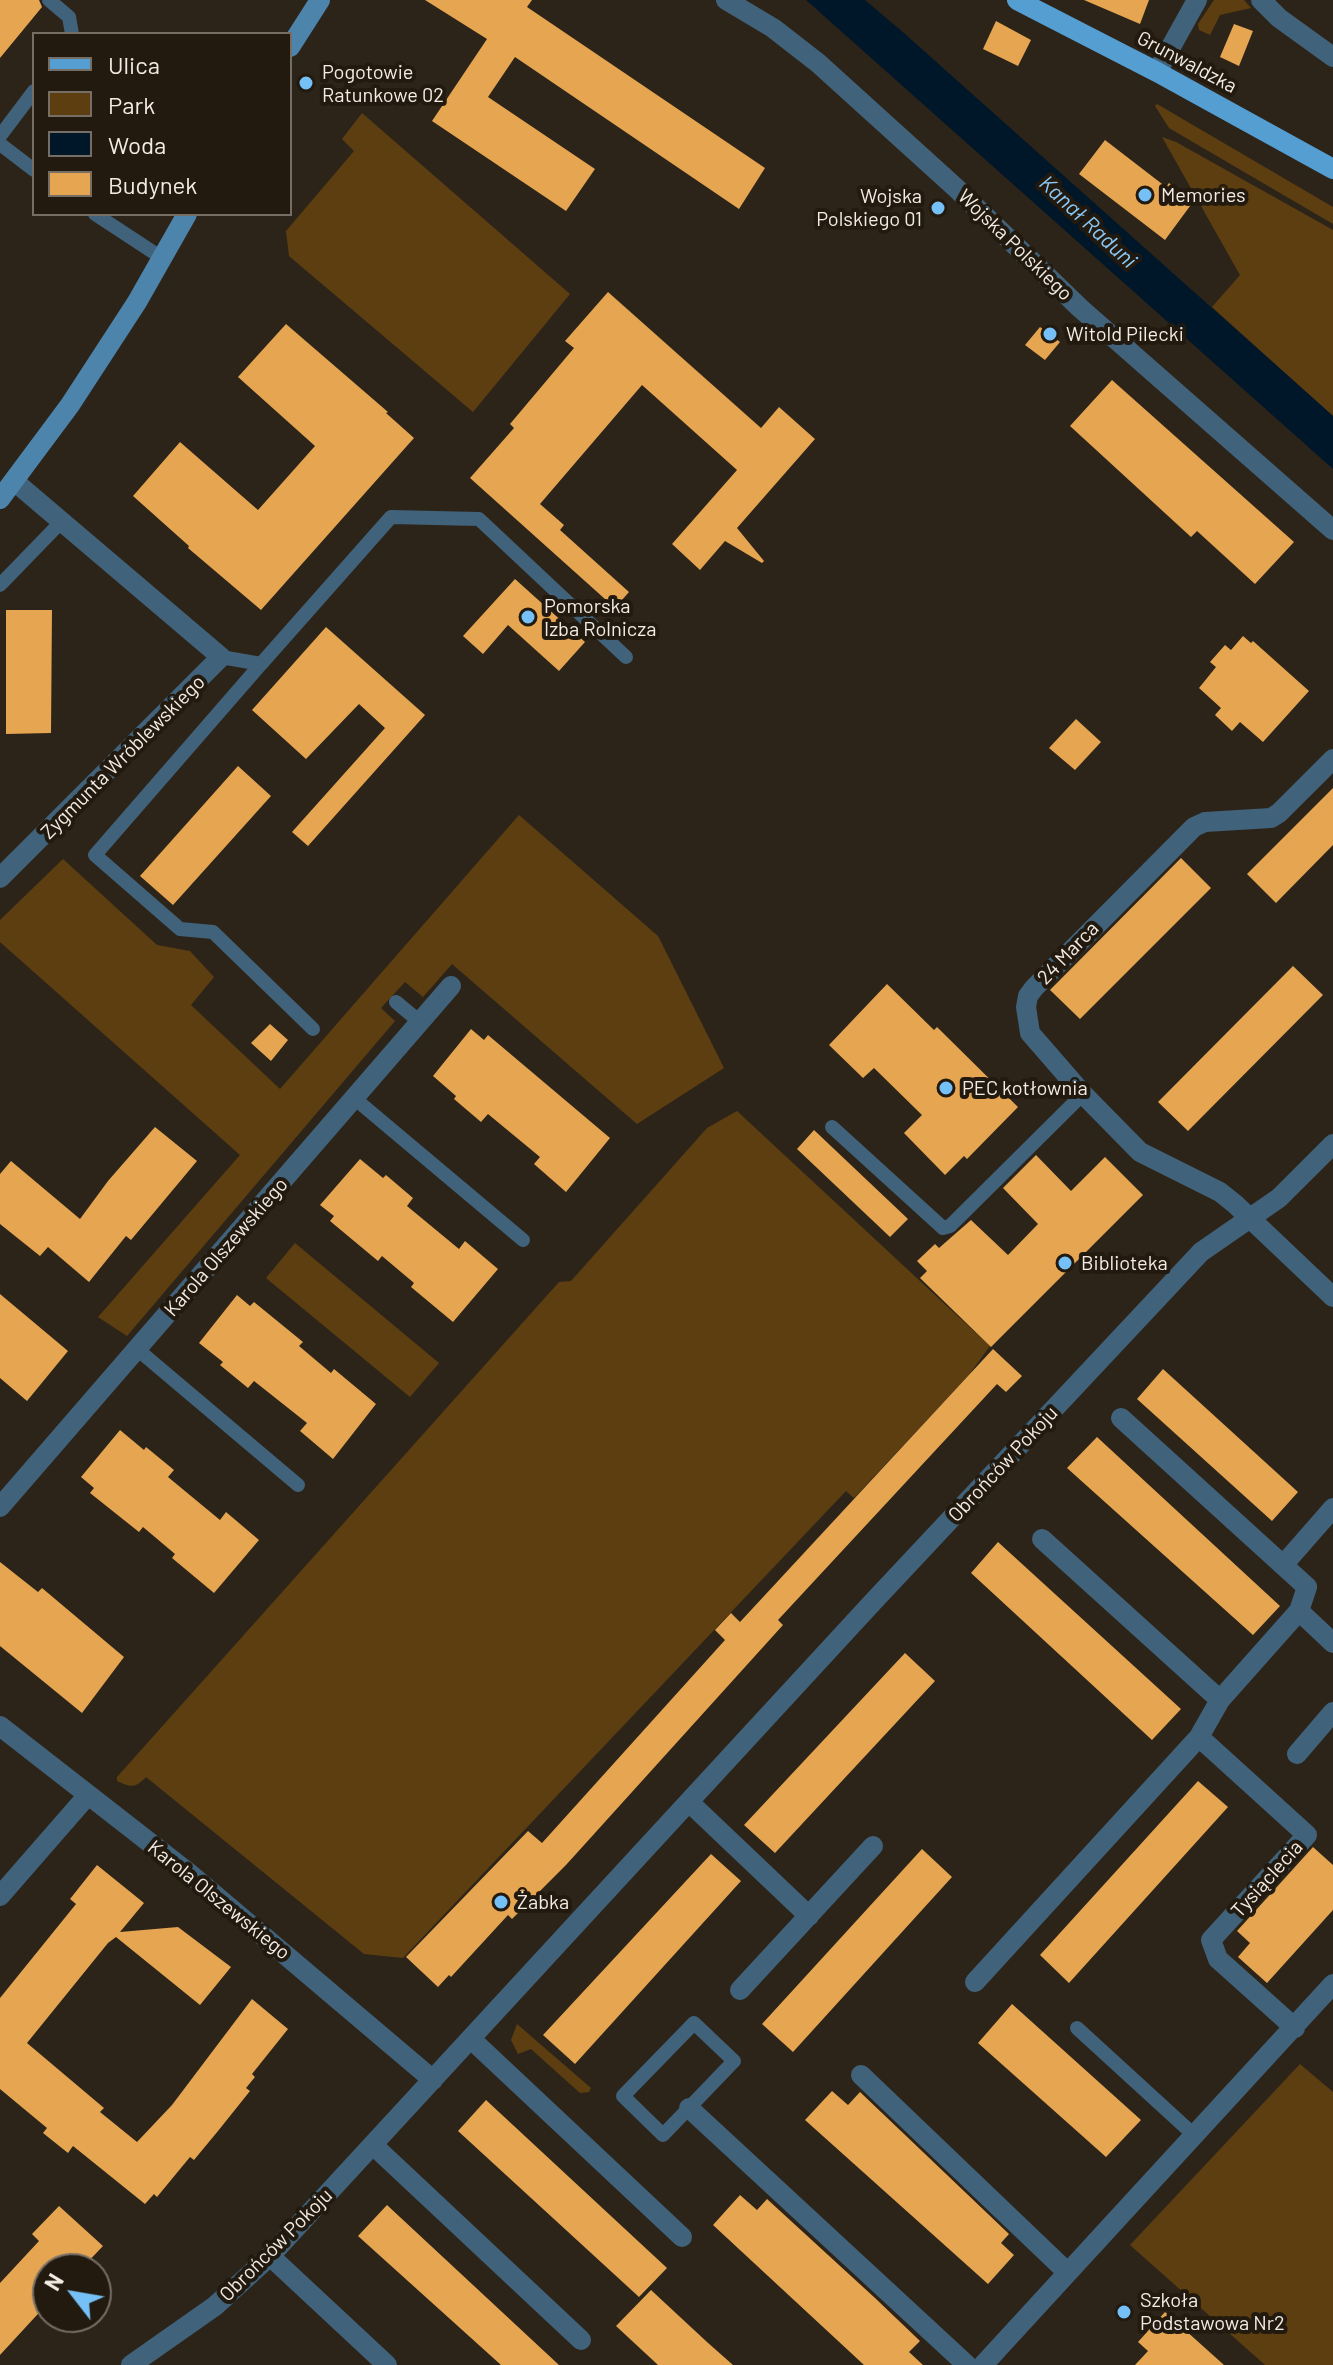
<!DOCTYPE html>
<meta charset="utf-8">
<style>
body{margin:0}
#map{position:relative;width:1333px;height:2365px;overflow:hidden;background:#2d2419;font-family:Barlow,sans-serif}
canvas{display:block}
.legend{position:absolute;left:32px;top:32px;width:260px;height:184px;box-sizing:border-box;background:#231a0f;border:2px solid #766e65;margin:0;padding:10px 14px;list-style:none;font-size:24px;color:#f3ece5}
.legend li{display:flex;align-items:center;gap:16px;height:40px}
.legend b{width:40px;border:2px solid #766e65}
.north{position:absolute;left:32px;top:2253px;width:80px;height:80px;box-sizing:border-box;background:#231a0f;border:2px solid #766e65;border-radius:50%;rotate:301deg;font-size:22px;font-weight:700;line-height:32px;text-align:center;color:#f3ece5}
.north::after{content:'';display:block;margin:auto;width:28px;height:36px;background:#75c0f6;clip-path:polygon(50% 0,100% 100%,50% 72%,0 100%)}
</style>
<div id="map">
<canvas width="1333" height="2365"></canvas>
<ul class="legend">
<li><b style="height:10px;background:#549ed2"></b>Ulica</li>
<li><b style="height:22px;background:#5d3e11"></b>Park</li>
<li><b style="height:22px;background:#001629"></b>Woda</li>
<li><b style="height:22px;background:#e5a551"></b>Budynek</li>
</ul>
<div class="north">N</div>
</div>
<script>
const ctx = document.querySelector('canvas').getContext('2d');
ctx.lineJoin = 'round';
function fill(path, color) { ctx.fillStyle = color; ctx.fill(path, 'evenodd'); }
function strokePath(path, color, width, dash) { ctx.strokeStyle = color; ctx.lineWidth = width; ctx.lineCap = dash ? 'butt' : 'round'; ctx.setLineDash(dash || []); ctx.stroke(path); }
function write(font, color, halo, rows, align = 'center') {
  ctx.font = font + ' Barlow,sans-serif'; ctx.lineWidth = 8; ctx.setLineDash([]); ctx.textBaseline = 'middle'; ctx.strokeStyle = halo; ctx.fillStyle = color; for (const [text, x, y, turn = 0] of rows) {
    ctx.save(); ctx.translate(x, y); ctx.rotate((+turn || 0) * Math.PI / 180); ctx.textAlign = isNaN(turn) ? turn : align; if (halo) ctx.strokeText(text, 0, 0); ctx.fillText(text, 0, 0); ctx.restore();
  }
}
const green = new Path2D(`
 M 1214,0 L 1244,0 L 1251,8 L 1220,15 L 1210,35 L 1199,30 L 1198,24 Z
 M 1157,104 L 1333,207 L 1333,224 L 1169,128 L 1155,106 Z
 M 362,113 L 570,294 L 473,412 L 289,256 L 286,231 L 354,151 L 342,139 Z
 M 1162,137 L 1176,142 L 1333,230 L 1333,416 L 1212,307 L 1240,275 Z
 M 519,815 L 658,936 L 724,1068 L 637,1124 L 452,964 L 423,997 L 405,982 L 381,1008 L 395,1021 L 127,1336 L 98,1317 L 240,1155 L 0,942 L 0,920 L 63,859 L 157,945 L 190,951 L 214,977 L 191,1005 L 280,1089 Z
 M 737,1111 L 990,1346 L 968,1376 L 854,1498 L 846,1491 L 403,1958 L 364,1954 L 146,1777 C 135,1788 132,1788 117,1781 L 117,1777 L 559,1282 L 571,1281 L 707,1128 Z
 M 295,1243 L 439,1363 L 410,1397 L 266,1278 Z
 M 517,2024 L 591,2088 L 589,2092 L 580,2093 L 531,2049 L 518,2054 L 511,2040 Z
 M 1300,2064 L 1333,2092 L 1333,2365 L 1265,2365 L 1130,2245 Z`);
const water = new Path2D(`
 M 806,0 L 865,0 L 905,34 L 1333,416 L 1333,469 Z`);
const building = new Path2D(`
 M 0,0 L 39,0 L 42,7 L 0,58 Z
 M 425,0 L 532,0 L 527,7 L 765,168 L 739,209 L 515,57 L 488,97 L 595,169 L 566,211 L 432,121 L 487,39 Z
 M 1084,0 L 1149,0 L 1140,24 Z
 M 996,21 L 1031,40 L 1018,66 L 983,49 Z
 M 1234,24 L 1253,31 L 1239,66 L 1220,57 Z
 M 1105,140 L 1166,187 L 1169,183 L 1193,202 L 1165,240 L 1079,174 Z
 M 608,292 L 761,428 L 779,407 L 815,439 L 737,528 L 764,561 L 762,563 L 725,541 L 700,570 L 672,544 L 737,470 L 642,385 L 540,504 L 564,525 L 560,530 L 629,592 L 615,608 L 470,478 L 514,428 L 510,424 L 574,348 L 565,341 Z
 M 286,324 L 388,412 L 386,413 L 414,438 L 261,610 L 188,548 L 189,546 L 133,496 L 180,442 L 258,510 L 315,446 L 238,377 Z
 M 1040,327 L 1060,342 L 1045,360 L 1025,345 Z
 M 1112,380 L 1294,542 L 1255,584 L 1197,531 L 1191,537 L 1070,426 Z
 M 515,579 L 585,642 L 559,671 L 508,625 L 483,654 L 463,636 Z
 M 6,610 L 52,610 L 51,733 L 6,734 Z
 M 326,627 L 425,715 L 308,846 L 292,832 L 385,728 L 359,704 L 306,759 L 252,710 Z
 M 1243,636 L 1251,643 L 1253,641 L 1309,691 L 1263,742 L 1240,722 L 1232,731 L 1215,715 L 1221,708 L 1199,688 L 1216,667 L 1210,662 L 1225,645 L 1231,650 Z
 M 1076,719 L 1101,742 L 1075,770 L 1049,748 Z
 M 238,766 L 271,796 L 173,905 L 140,876 Z
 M 1333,788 L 1333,845 L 1276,903 L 1247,874 Z
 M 1181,858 L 1211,888 L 1080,1019 L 1050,990 Z
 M 1293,966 L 1323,995 L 1188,1131 L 1158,1102 Z
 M 887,984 L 934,1030 L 937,1027 L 1018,1107 L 967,1159 L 964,1156 L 945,1175 L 904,1133 L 922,1115 L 874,1068 L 863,1078 L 829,1045 Z
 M 270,1024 L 288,1040 L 271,1061 L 251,1043 Z
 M 471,1029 L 484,1040 L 488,1035 L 610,1138 L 566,1192 L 534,1164 L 540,1157 L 488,1114 L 481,1122 L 454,1099 L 456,1096 L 433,1076 Z
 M 155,1127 L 197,1161 L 131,1240 L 126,1236 L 89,1282 L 48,1247 L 40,1256 L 0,1224 L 0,1174 L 11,1161 L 80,1219 L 108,1181 Z
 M 814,1130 L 908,1219 L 890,1237 L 797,1149 Z
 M 1036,1155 L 1071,1191 L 1105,1157 L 1143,1195 L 991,1347 L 920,1278 L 927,1271 L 917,1261 L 935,1244 L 939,1248 L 971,1220 L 1008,1255 L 1038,1224 L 1003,1188 Z
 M 360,1159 L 383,1178 L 386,1175 L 413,1198 L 407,1206 L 459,1249 L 465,1241 L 498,1269 L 453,1322 L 411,1287 L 414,1283 L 382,1256 L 378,1261 L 330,1221 L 334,1216 L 320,1205 Z
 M 0,1294 L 68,1351 L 27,1401 L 0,1378 Z
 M 237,1295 L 250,1306 L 254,1302 L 303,1342 L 299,1346 L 331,1373 L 334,1369 L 376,1404 L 333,1459 L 300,1431 L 307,1423 L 254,1381 L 248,1388 L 220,1365 L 223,1362 L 199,1343 Z
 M 993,1349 L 1022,1376 L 1006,1392 L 997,1384 L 778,1620 L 783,1625 L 566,1865 L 512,1919 L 508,1915 L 451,1977 L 449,1975 L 438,1987 L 406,1957 L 528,1831 L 542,1843 L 725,1640 L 715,1630 L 731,1613 L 740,1622 Z
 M 1163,1369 L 1298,1492 L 1272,1521 L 1137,1399 Z
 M 120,1430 L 144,1450 L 146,1447 L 174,1470 L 168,1477 L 220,1520 L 226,1512 L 259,1540 L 214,1593 L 172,1558 L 175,1554 L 143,1527 L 139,1532 L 90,1493 L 94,1488 L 81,1477 Z
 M 1097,1437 L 1280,1606 L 1253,1635 L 1067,1468 Z
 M 998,1542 L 1181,1709 L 1152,1740 L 971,1573 Z
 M 0,1562 L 38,1592 L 42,1588 L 124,1657 L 82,1713 L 0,1646 Z
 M 905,1653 L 935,1681 L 775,1853 L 744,1825 Z
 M 1198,1781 L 1228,1807 L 1069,1983 L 1040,1955 Z
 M 1313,1847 L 1333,1865 L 1333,1910 L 1267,1983 L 1238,1957 L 1250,1943 L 1237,1931 Z
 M 922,1849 L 952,1877 L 793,2052 L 762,2024 Z
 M 711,1854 L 741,1881 L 575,2064 L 543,2035 Z
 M 97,1865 L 144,1903 L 120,1932 L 178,1927 L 231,1967 L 200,2005 L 116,1937 L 108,1943 L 27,2043 L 104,2108 L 100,2112 L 137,2142 L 172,2105 L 252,1999 L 288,2029 L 252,2074 L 255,2077 L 246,2088 L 250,2091 L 218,2131 L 194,2160 L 190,2157 L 157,2197 L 154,2194 L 145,2204 L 73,2146 L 68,2153 L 43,2133 L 47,2128 L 0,2089 L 0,1998 L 76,1904 L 70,1899 Z
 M 1012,2004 L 1141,2120 L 1106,2157 L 978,2043 Z
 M 832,2091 L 848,2105 L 860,2092 L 1009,2234 L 1001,2243 L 1014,2255 L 988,2284 L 805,2120 Z
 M 486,2100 L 667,2268 L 639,2297 L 458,2131 Z
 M 740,2195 L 757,2210 L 767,2199 L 875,2298 L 920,2341 L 909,2352 L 923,2365 L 864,2365 L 713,2225 Z
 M 387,2205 L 559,2365 L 501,2365 L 358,2236 Z
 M 59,2206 L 103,2246 L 81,2269 L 48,2269 L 48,2303 L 0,2355 L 0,2283 L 39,2241 L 32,2234 Z
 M 651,2290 L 707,2342 L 733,2365 L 658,2365 L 616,2326 Z
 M 1165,2312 L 1224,2365 L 1135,2365 L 1148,2351 L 1138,2342 Z`);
const service = new Path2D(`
 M 49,0 L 69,17 L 72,34
 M 0,136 L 34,91
 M 0,144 L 34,170
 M 95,214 L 162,258
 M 0,585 L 63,520
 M 221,657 L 261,664 L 95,855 L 180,929 L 213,932 L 313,1029
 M 261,664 L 391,517 L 479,519 L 626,657
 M 396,1002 L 420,1022
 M 354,1098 L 523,1240
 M 832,1127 L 943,1228 L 950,1226 L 1083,1094
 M 137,1349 L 298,1485
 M 694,2023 L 734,2061 L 663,2135 L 623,2096 Z
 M 1077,2028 L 1194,2135`);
const minor = new Path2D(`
 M 1261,0 L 1279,18 L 1333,57
 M 1157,72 L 1197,0
 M 1333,759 L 1279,813 L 1271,818 L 1205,822 L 1194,827 L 1034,988 L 1028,996 L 1026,1007 L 1030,1033 L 1083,1094 L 1140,1152 L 1220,1192 L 1235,1204 L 1333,1297
 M 0,878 L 221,657 L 14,481
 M 0,1507 L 451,986
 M 1042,1539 L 1220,1700
 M 1284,1564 L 1333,1508
 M 1299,1611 L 1333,1643
 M 0,1726 L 190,1874 L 433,2080
 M 1199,1737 L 1307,1835 L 1211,1940 L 1218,1959 L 1295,2028
 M 1297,1754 L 1333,1712
 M 689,1802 L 809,1916
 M 0,1896 L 88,1795
 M 975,1982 L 1199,1737 L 1220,1700 L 1299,1611 L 1307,1587 L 1121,1418
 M 740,1990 L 873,1846
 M 471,2039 L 682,2237
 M 861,2075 L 1067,2272
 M 689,2108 L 967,2365
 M 373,2145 L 581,2340
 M 270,2256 L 387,2365
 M 131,2365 L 215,2306 L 270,2256 L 871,1604 L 1201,1252 L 1279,1198 L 1333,1144
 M 983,2365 L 1333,1984`);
const tertiary = new Path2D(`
 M 726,0 L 773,28 L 818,63 L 956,188 L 1080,308 L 1333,530`);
const secondary = new Path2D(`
 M 290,47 L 320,0
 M 0,499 L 70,405 L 137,302 L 187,214`);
const primary = new Path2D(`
 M 1017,0 L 1157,72 L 1333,169`);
const markers = [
 [306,83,8,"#75c0f6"],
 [1145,195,8,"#75c0f6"],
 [938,208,8,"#75c0f6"],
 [1050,334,8,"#75c0f6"],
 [528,617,8,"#75c0f6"],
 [946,1088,8,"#75c0f6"],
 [1065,1263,8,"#75c0f6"],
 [501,1902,8,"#75c0f6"],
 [1124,2312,8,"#75c0f6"]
];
const streetNames = [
 ["Grunwaldzka",1187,62,28],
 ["Wojska Polskiego",1015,245,44],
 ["Zygmunta Wróblewskiego",123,757,-45],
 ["24 Marca",1068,953,-46],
 ["Karola Olszewskiego",226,1247,-49],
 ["Obrońców Pokoju",1003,1464,-47],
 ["Tysiąclecia",1267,1879,-48],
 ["Karola Olszewskiego",219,1900,39],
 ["Obrońców Pokoju",276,2245,-45]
];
const poiNames = [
 ["Pogotowie",322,72],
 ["Ratunkowe 02",322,95],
 ["Memories",1161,195],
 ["Wojska",922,196,"right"],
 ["Polskiego 01",922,219,"right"],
 ["Witold Pilecki",1066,334],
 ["Pomorska",544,606],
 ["Izba Rolnicza",544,629],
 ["PEC kotłownia",962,1088],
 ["Biblioteka",1081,1263],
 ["Żabka",517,1902],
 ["Szkoła",1140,2300],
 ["Podstawowa Nr2",1140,2323]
];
const waterNames = [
 ["Kanał Raduni",1088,222,43]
];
fill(green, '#5d3e11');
fill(water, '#001629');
fill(building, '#e5a551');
strokePath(service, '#40627b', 14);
strokePath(minor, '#40627b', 20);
strokePath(tertiary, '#40627b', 20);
strokePath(secondary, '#4c84ac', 20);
strokePath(primary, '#549ed2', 20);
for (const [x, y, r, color] of markers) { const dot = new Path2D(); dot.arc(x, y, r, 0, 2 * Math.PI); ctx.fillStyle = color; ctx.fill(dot); strokePath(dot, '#231a0f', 3); }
write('20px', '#f3ece5', '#231a0f', streetNames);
write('20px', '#f3ece5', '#231a0f', poiNames, 'left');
write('italic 22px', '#89c9f8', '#231a0f', waterNames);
</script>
